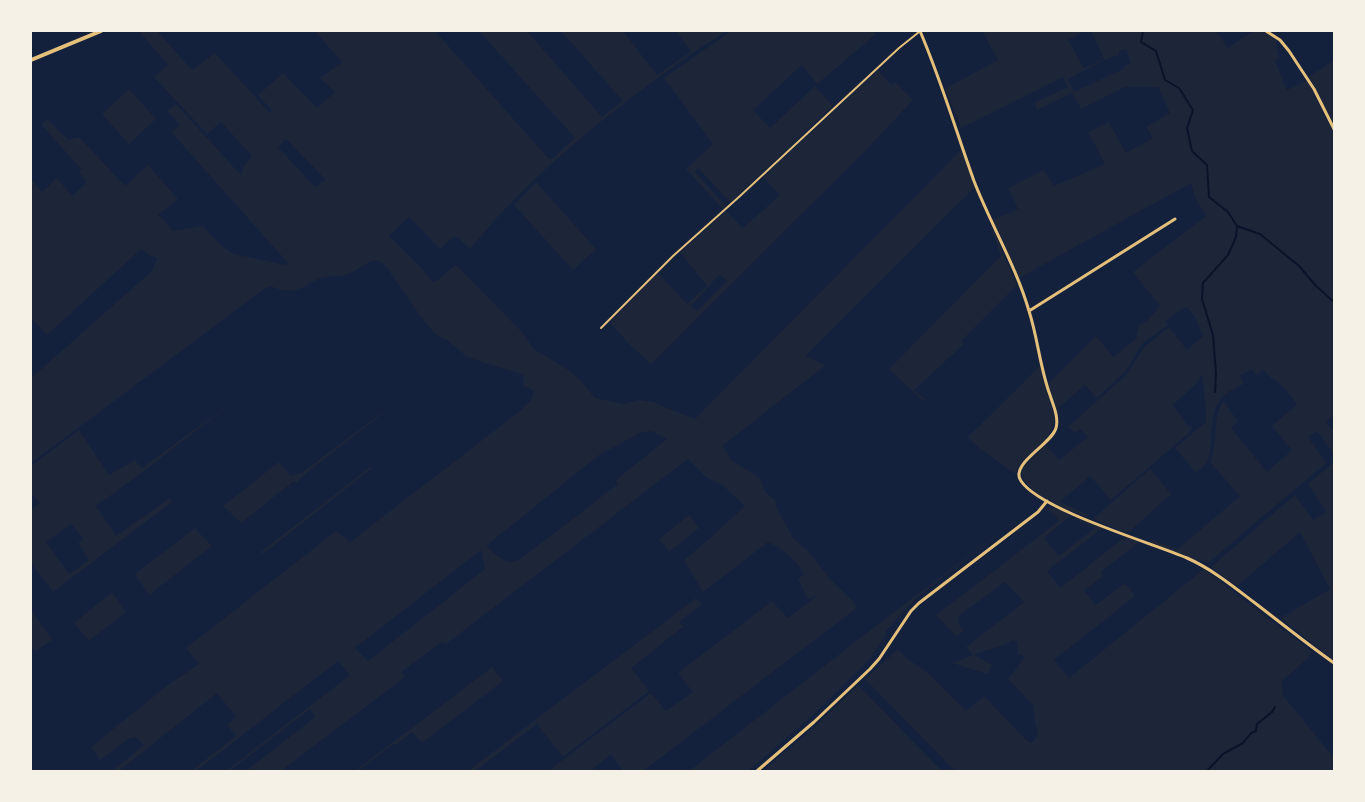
<!DOCTYPE html>
<style>
body{margin:0}
#map{position:relative;width:1365px;height:802px;overflow:hidden;background:#14213d;font-family:Lato,sans-serif}
canvas{display:block}
.frame{position:absolute;inset:0;border:32px solid #f6f1e7;pointer-events:none}
</style>
<div id="map">
<canvas width="1365" height="802"></canvas>
<div class="frame"></div>
</div>
<script>
const ctx = document.querySelector('canvas').getContext('2d');
ctx.lineJoin = 'round';
function fill(path, color) { ctx.fillStyle = color; ctx.fill(path, 'evenodd'); }
function strokePath(path, color, width, dash) { ctx.strokeStyle = color; ctx.lineWidth = width; ctx.lineCap = dash ? 'butt' : 'round'; ctx.setLineDash(dash || []); ctx.stroke(path); }
const green = new Path2D(`
 M 139,31 L 157,31 L 192,70 L 215,53 L 270,113 L 272,111 L 258,95 L 283,73 L 317,108 L 335,92 L 320,78 L 342,62 L 315,31 L 435,31 L 549,159 L 552,159 L 575,138 L 479,31 L 527,31 L 602,117 L 623,101 L 561,31 L 623,31 L 657,75 L 689,53 L 690,50 L 676,31 L 726,31 C 716,39 704,45 694,52 C 613,109 533,172 470,249 L 457,237 L 453,237 L 440,249 L 409,217 L 389,236 L 424,271 L 431,281 L 435,282 L 456,265 L 521,331 L 534,349 L 567,369 L 581,381 L 595,398 L 624,404 L 640,400 L 653,402 L 695,419 L 962,149 L 983,206 L 981,208 L 981,203 L 974,188 L 805,356 L 826,365 L 722,446 L 728,453 L 731,460 L 760,478 L 765,492 L 775,500 L 777,509 L 793,538 L 808,551 L 830,579 L 855,603 L 856,607 L 854,610 L 643,771 L 623,771 L 611,754 L 591,771 L 548,771 L 651,693 L 666,711 L 693,692 L 678,673 L 772,601 L 788,618 L 818,595 L 808,599 L 798,579 L 804,574 C 794,557 785,551 768,542 L 703,592 L 684,560 L 709,539 L 745,506 L 722,485 L 706,477 L 688,459 L 446,644 L 443,641 L 401,672 L 405,677 L 281,771 L 246,771 L 315,717 L 310,709 L 229,771 L 226,771 L 350,675 L 338,661 L 196,771 L 191,771 L 236,736 L 227,725 L 236,717 L 217,693 L 119,771 L 112,771 L 144,745 L 136,737 L 130,738 L 100,760 L 91,747 L 168,685 L 199,664 L 186,648 L 336,531 L 350,542 L 520,411 L 531,400 L 534,391 L 523,385 L 524,375 L 467,357 L 447,340 L 435,334 L 421,317 L 385,265 C 372,253 361,270 348,274 C 340,277 332,276 325,277 C 318,278 313,282 307,285 C 294,293 284,292 270,286 L 264,289 L 31,463 L 31,378 L 152,271 L 157,258 L 148,255 L 141,249 L 47,335 L 31,318 L 31,181 L 33,181 L 42,192 L 57,178 L 72,196 L 85,184 L 86,181 L 79,172 L 81,169 L 41,124 L 48,119 L 68,140 L 79,137 L 125,186 L 148,165 L 178,199 L 158,215 L 163,219 L 172,231 L 203,226 L 223,247 L 234,254 L 285,265 L 288,263 L 171,132 L 180,125 L 167,111 L 176,104 L 241,175 L 244,166 L 252,156 L 221,122 L 207,134 L 154,77 L 168,65 ZM 286,139 L 325,179 L 325,180 L 315,187 L 278,147 ZM 651,431 L 667,439 L 616,480 L 618,484 L 519,560 C 505,566 496,554 486,546 L 599,455 L 640,433 ZM 481,550 L 485,569 L 368,661 L 355,648 Z
 M 731,31 L 872,31 L 875,35 L 817,84 L 802,65 L 753,110 L 770,128 L 815,86 L 833,106 L 734,199 L 730,202 L 698,168 L 695,172 L 726,206 L 723,209 L 686,169 L 713,144 L 664,78 Z
 M 982,31 L 1085,31 L 1068,40 L 1084,68 L 1104,59 L 1091,31 L 1216,31 L 1228,48 C 1247,35 1258,22 1277,41 L 1276,46 L 1279,57 L 1275,61 L 1287,90 L 1307,80 L 1334,134 L 1334,415 L 1326,422 L 1334,432 L 1334,454 L 1317,431 L 1308,437 L 1326,463 L 1209,562 C 1203,564 1160,545 1149,542 L 1151,540 L 1178,549 L 1240,496 L 1210,462 C 1218,443 1212,419 1223,401 L 1238,421 L 1231,428 L 1267,472 L 1292,450 L 1272,426 L 1297,404 L 1286,390 L 1273,378 L 1271,378 L 1264,370 L 1256,375 L 1252,369 L 1240,375 L 1244,384 C 1212,398 1213,410 1211,443 C 1210,450 1210,456 1207,462 C 1204,466 1199,470 1196,473 L 1175,448 L 1206,422 L 1206,409 L 1202,375 L 1198,382 L 1173,405 L 1188,426 L 1192,428 L 1189,433 L 1111,500 L 1090,476 L 1060,502 L 1089,515 L 1087,516 C 1069,513 1027,493 1022,475 L 1022,469 L 1026,464 L 1046,445 L 1059,460 L 1088,437 L 1080,429 L 1075,433 L 1068,427 L 1126,375 L 1145,346 L 1169,327 L 1187,350 L 1203,336 L 1194,315 L 1186,307 L 1165,321 L 1168,325 L 1142,344 L 1126,371 L 1097,398 L 1085,385 L 1057,409 L 1048,384 L 1096,336 L 1113,357 L 1136,339 L 1139,325 L 1147,321 L 1160,306 L 1133,272 L 1206,216 L 1195,197 L 1191,183 L 1019,278 L 993,220 L 1018,209 L 1008,188 L 1044,170 L 1054,186 L 1105,164 L 1088,132 L 1109,122 L 1126,153 L 1153,138 L 1146,127 L 1170,113 L 1158,87 L 1125,87 L 1081,109 L 1072,93 L 1037,110 L 1034,103 L 1068,87 L 1063,77 L 961,128 L 945,89 L 998,60 ZM 1126,49 L 1131,63 L 1124,66 L 1125,68 L 1074,92 L 1068,79 L 1104,60 L 1119,55 L 1119,51 Z
 M 1334,60 L 1334,126 L 1309,77 Z
 M 878,70 L 891,85 L 895,82 L 913,100 L 863,153 L 651,364 L 630,345 L 610,323 L 613,319 L 658,273 L 687,304 L 707,286 L 680,252 L 726,211 L 743,228 L 780,195 L 763,177 ZM 719,275 L 727,281 L 697,311 L 691,306 Z
 M 129,89 L 156,119 L 129,144 L 102,114 Z
 M 536,182 L 596,249 L 573,270 L 514,205 Z
 M 993,229 L 1017,285 L 961,341 L 964,344 L 914,390 L 932,405 L 920,398 L 889,369 L 1001,256 L 992,232 Z
 M 1040,366 L 1055,419 C 1049,448 1026,448 1016,473 L 1014,473 L 979,448 L 968,437 Z
 M 423,382 L 309,471 L 296,483 L 294,481 L 241,523 L 223,506 L 279,462 L 290,476 L 303,472 Z
 M 242,395 L 144,471 L 96,506 L 116,536 L 170,498 L 172,502 L 53,592 L 31,563 L 31,509 L 40,503 L 31,493 L 31,466 L 79,430 L 109,475 L 135,460 L 142,468 ZM 72,524 L 83,539 L 78,543 L 89,560 L 69,574 L 46,542 Z
 M 1334,462 L 1334,661 L 1281,618 L 1330,589 L 1300,532 L 1237,586 L 1213,569 L 1212,566 L 1295,495 L 1313,520 L 1326,512 L 1308,484 Z
 M 370,467 L 372,468 L 263,554 L 261,552 Z
 M 1150,469 L 1171,494 L 1129,532 L 1124,532 L 1095,520 L 1094,518 Z
 M 1038,503 L 916,598 L 885,632 L 886,635 L 869,660 L 812,716 L 748,771 L 689,771 L 877,625 Z
 M 1049,507 C 1057,508 1066,510 1070,516 L 1044,538 L 1059,556 L 1095,528 L 1075,519 L 1073,520 L 1076,517 L 1105,529 L 1100,530 L 1047,571 L 1060,588 L 1125,537 L 1139,542 L 1101,572 L 1103,576 L 1084,591 L 1096,605 L 1125,583 L 1135,596 L 1054,660 L 1069,678 L 1204,569 L 1312,652 L 1309,657 L 1281,682 L 1284,697 L 1334,758 L 1334,771 L 955,771 L 865,679 L 898,649 L 905,657 L 928,673 L 966,711 L 984,696 L 1027,741 L 1032,743 L 1038,735 L 1035,722 L 1033,705 L 1008,679 L 1025,657 L 1018,654 L 1017,642 L 1013,640 C 1001,648 987,649 974,655 L 992,665 L 988,674 L 952,663 L 973,655 L 966,647 L 1024,602 L 1005,582 L 958,616 L 960,627 L 964,631 L 956,636 L 936,615 L 1059,521 L 1054,514 L 1046,510 Z
 M 689,515 L 699,528 L 669,552 L 659,539 Z
 M 195,528 L 212,546 L 149,595 L 135,574 Z
 M 112,592 L 126,612 L 89,641 L 74,623 Z
 M 696,598 L 702,604 L 679,622 L 683,627 L 631,668 L 649,691 L 563,757 L 537,724 L 475,771 L 468,771 Z
 M 31,610 L 52,640 L 36,651 L 31,647 Z
 M 492,667 L 503,681 L 422,743 L 412,732 L 397,744 L 392,745 L 358,771 L 355,771 Z
 M 858,685 L 942,771 L 763,771 L 809,732 Z`);
const stream = new Path2D(`
 M 1143,31 L 1141,42 L 1156,51 L 1165,80 L 1179,88 L 1193,110 L 1187,128 L 1192,151 L 1207,165 L 1209,197 L 1228,212 L 1237,226 L 1260,234 L 1299,266 L 1316,286 L 1334,302
 M 1215,392 L 1216,374 L 1213,335 L 1202,299 L 1203,283 L 1228,255 L 1236,237 L 1237,227
 M 1207,771 L 1223,754 L 1243,743 L 1251,733 L 1256,731 L 1257,724 L 1272,712 L 1275,707`);
const service = new Path2D(`
 M 601,328 L 673,256 L 740,196 L 899,48 L 919,32`);
const minor = new Path2D(`
 M 920,31 C 941,80 956,131 974,181 C 991,225 1016,266 1029,311 C 1038,339 1040,368 1050,395 C 1053,405 1059,417 1056,428 C 1051,445 1009,464 1021,481 C 1040,510 1152,543 1187,558 C 1212,569 1234,587 1255,603 C 1281,623 1307,644 1334,663
 M 1266,31 L 1280,40 L 1289,51 L 1314,89 L 1334,129
 M 1029,311 L 1175,219
 M 757,771 L 814,722 L 870,669 L 879,659 L 911,611 L 919,603 L 1038,512 L 1047,501`);
const tertiary = new Path2D(`
 M 31,60 L 101,31`);
fill(green, '#1d2539');
strokePath(stream, '#0b132b', 2);
strokePath(service, '#e5c07b', 2);
strokePath(minor, '#e5c07b', 3);
strokePath(tertiary, '#e5c07b', 4);
</script>
